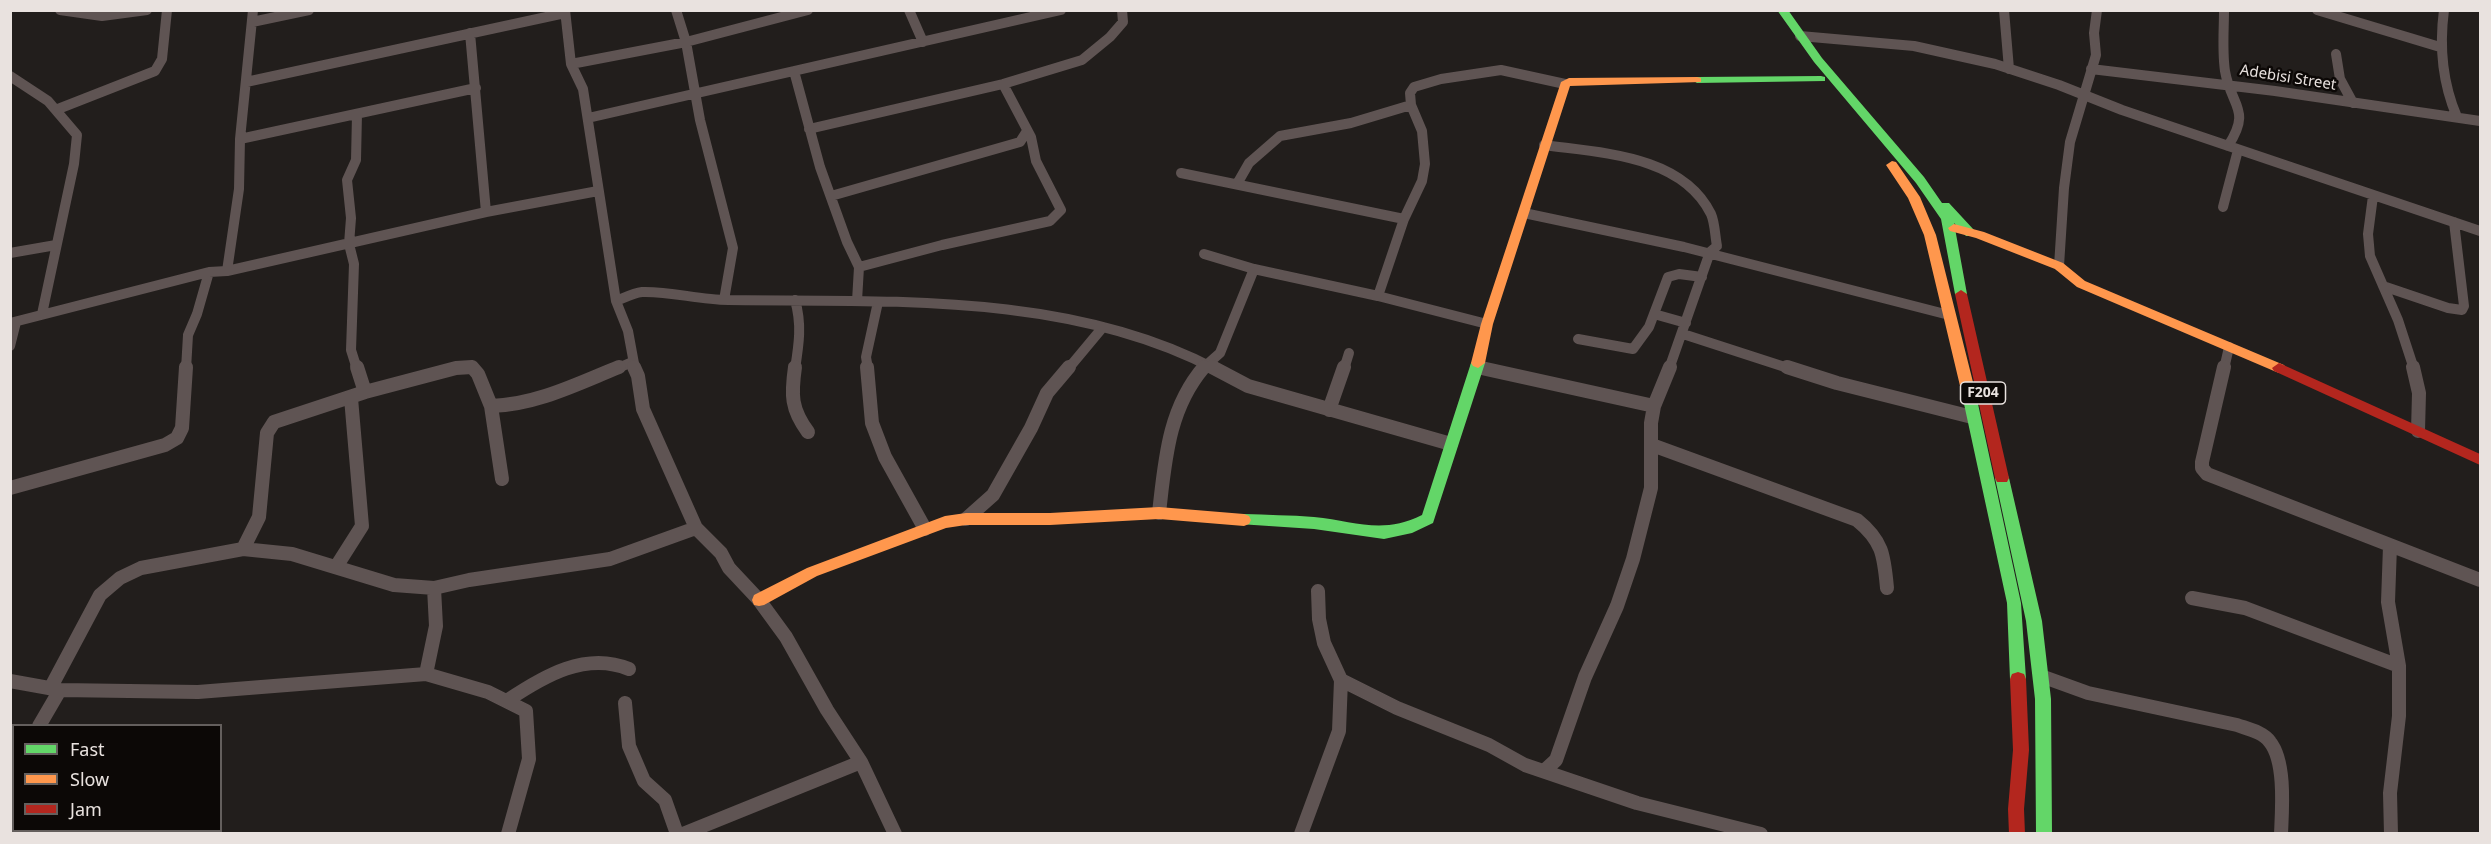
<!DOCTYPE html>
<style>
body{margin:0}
#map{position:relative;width:2491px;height:844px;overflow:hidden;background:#221e1c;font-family:"Noto Sans",sans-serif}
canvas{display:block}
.frame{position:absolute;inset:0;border:12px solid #e9e2df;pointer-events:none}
.legend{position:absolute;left:12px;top:724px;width:210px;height:108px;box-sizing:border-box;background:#0c0806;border:2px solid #645f5d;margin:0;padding:8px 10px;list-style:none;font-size:18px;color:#e9e2df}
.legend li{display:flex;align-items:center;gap:12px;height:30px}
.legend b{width:30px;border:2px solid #645f5d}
</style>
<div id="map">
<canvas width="2491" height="844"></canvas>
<div class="frame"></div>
<ul class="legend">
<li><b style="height:8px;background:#63d668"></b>Fast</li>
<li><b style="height:8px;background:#ff974d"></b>Slow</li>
<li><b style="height:8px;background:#b3261e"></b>Jam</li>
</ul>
</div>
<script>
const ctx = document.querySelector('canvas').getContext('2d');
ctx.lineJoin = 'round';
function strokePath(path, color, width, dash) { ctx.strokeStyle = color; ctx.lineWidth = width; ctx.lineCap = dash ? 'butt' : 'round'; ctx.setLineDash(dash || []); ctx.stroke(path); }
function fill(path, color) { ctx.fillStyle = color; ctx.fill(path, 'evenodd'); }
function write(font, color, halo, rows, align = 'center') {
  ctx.font = font + ' "Noto Sans",sans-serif'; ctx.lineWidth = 5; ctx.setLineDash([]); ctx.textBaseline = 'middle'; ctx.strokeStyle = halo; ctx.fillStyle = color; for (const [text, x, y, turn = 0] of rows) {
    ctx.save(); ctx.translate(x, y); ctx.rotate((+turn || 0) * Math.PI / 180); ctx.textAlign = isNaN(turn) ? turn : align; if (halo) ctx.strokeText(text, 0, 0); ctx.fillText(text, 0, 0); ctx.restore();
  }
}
const streetFar1 = new Path2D(`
 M 60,10 L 102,16 L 147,10
 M 565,10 L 571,64 L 583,89 L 616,301 L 628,331 L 635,369
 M 676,10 L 686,42 L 700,120 L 733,248 L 724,300
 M 909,10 L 923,42
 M 2004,10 L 2009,69
 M 2224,10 C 2224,30 2222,51 2225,71 C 2231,107 2252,109 2228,146
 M 2317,10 L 2440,47
 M 2444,10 C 2439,48 2442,82 2457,117
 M 252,22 L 309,10
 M 470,33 L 486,212
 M 1800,36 L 1914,46 L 1995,64 L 2059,85 L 2122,110 L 2480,231
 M 2336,54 L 2340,79 L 2353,103
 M 571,64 L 686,42 L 808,10
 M 2091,69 L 2275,91 L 2480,121
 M 794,71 L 820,167 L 847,242 L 859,267 L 857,301
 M 10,76 L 48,101 L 77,135 L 74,164 L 42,314
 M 246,82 L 565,13
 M 58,109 L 155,71 L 162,59 L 167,10
 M 357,114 L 356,160 L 347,180 L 351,218 L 349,244 L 354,264 L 351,350 L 357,369
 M 588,118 L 1061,10
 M 809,129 L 1003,84 L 1082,60 L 1110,37 L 1123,22 L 1122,10
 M 240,139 L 476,88
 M 1544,145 C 1601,153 1682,155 1711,214 C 1715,223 1715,236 1717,246 L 1710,252 L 1669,369
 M 1181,173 L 1404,219
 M 1237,184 L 1249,163 L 1280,136 L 1351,123 L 1411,105
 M 831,196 L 1020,142 L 1027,131
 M 2373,196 L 2368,234 L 2370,256 L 2398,320 L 2414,369
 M 2223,207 L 2238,150
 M 1524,213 L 1684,247 L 1949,315
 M 10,253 L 56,245
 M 1204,254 L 1254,269 L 1378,296 L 1487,324
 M 2059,266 L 2064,188 L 2070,142 L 2096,55 L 2094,33 L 2097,10
 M 859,267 L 942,245 L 1050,221 L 1061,210 L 1036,161 L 1031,137 L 1003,84
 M 227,271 L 239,189 L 240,139 L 253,10
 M 2383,286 L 2448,308 L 2462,310 L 2464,306 L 2454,222
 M 1378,296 L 1404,219 L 1422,181 L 1425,164 L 1422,131 L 1411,105 L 1410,93 L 1414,87 L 1441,79 L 1501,70 L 1565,84
 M 616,301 C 624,298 633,293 642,292 C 670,291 699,300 728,300 C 888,302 1069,292 1215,369
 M 1654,314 L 1686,323
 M 10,323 L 209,272 L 227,271 L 486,212 L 598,191
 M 1683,334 L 1791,369
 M 1578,339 L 1633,349 L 1649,327 L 1668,277 L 1679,274 L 1702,277
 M 10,346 L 16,322
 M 1477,367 L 1484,369
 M 186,369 L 188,335 L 197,314 L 209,272
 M 454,369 L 473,369
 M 616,369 L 632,362
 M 795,369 C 799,344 802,324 795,300
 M 868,369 L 866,357 L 878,302
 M 1068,369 L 1103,327
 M 1202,369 L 1220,353 L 1254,269
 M 1344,369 L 1349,353
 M 2224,369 L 2229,347`);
const street = new Path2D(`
 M 357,367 L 365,392 L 456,368 L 472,367
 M 472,367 L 478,374 L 491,406 C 536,405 579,383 619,367
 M 634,367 L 638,376 L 643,409 L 696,528 L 721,553 L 729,568 L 759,600 L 786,637 L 827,710 L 861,762 L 895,834
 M 795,367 C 791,395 791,409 808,432
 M 867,367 L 872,423 L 885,457 L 925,529
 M 1212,367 L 1248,386 L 1451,444
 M 1477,367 L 1654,406
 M 1787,367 L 1837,383 L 1972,417
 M 2224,367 L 2202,462 L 2202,468 L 2207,474 L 2480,580
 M 2413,367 L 2419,393 L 2418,431
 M 491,406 L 502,479
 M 1329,410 L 1344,367
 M 1652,445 L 1857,520 C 1883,541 1884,556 1887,588
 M 10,488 L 165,445 L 177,438 L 182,428 L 186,367
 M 1159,513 C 1165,461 1168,409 1204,367
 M 966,519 L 993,495 L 1031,428 L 1047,393 L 1069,367
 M 2390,546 L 2388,602 L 2399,666 L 2399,716 L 2390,793 L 2391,834
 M 243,549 L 259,517 L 267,433 L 274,422 L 365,392
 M 336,567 L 362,526 L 351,398
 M 2192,598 L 2245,608 L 2399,666
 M 426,674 L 436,626 L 434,588
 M 2041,676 L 2088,693 L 2237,725 C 2248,729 2263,732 2270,742 C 2286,762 2282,810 2281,834
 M 1341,680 L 1397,708 L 1489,745 L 1525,765 L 1637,803 L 1761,834
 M 10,681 L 60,690 L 198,692 L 426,674 L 488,692 L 526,711 L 529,759 L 508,834
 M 51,687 L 100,595 L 120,578 L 141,568 L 243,549 L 292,554 L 394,585 L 434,588 L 469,580 L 610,559 L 696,528
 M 508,700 C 544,676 586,651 629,669
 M 625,703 L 629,746 L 644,781 L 665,800 L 677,834
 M 39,726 L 60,690
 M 1544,771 L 1556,760 L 1585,677 L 1617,606 L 1633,559 L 1651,488 L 1651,423 L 1654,406 L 1670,367
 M 10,778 L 14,772
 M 683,834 L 861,762
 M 1301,834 L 1339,731 L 1341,680 L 1324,643 L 1319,619 L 1318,591`);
const fast = new Path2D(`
 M 1777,10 L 1788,10 L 1822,58 L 1924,177 L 1942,203 L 1949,203 L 1974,230 L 1976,233 L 1974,236 L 1966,236 L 1954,223 L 1967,294 L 1965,297 L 1957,297 L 1955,294 L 1941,219 L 1916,183 L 1814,62 Z
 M 1821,76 L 1825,77 L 1825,81 L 1697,83 L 1692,80 L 1697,77 Z
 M 1478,358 L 1485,363 L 1433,523 L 1412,533 L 1384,539 L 1314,529 L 1239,524 L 1237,520 L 1239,516 L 1244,514 C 1267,515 1290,515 1314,517 C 1355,521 1382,535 1422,515 L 1471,363 Z
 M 1968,385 L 1975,390 L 2021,603 L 2026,679 L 2024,684 L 2018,686 L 2012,684 L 2010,679 L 2007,603 L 1961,390 Z
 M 2002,472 L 2007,474 L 2009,478 L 2042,621 L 2051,699 L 2052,834 L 2036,834 L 2035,699 L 2026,621 L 1995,478 L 1997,474 Z`);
const slow = new Path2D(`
 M 1697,77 L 1701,78 L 1701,82 L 1570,86 L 1493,324 L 1485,363 L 1478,368 L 1473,366 L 1471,363 L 1481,324 L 1561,82 L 1569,78 Z
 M 1892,161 L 1896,162 L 1920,197 L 1936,235 L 1975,390 L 1973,394 L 1963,394 L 1961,390 L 1924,235 L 1908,198 L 1886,165 Z
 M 1954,224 L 1984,232 L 2063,263 L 2085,281 L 2284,365 L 2286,368 L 2279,373 L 2274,371 L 2077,287 L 2055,269 L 1976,238 L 1950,231 L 1948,228 Z
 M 1159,507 L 1244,514 L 1249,516 L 1251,520 L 1249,524 L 1244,526 L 1159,519 L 1050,525 L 966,525 L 946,528 L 817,576 L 764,605 L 759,606 L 754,605 L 752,600 L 754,595 L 807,568 L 945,516 L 966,513 L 1050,513 Z`);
const jam = new Path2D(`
 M 1961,290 L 1967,294 L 2009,478 L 2007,482 L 1997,482 L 1995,478 L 1955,294 Z
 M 2279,363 L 2480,454 L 2480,465 L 2274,371 L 2272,368 Z
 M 2018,672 L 2024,674 L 2026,679 L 2029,750 L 2024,809 L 2025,834 L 2009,834 L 2008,809 L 2013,750 L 2010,679 L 2012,674 Z`);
const shields = [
 [1983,393,45]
];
const shieldNames = [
 ["F204",1983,393]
];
const streetNames = [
 ["Adebisi Street",2288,78,9]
];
strokePath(streetFar1, '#5f5453', 10);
strokePath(street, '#5f5453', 14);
fill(fast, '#63d668');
fill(slow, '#ff974d');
fill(jam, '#b3261e');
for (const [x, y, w] of shields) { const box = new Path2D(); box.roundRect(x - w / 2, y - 11, w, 22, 4.5); ctx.fillStyle = '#0c0806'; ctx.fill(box); strokePath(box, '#e9e2df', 1.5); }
write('bold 14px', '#e9e2df', null, shieldNames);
write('15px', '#e9e2df', '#0c0806', streetNames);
</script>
